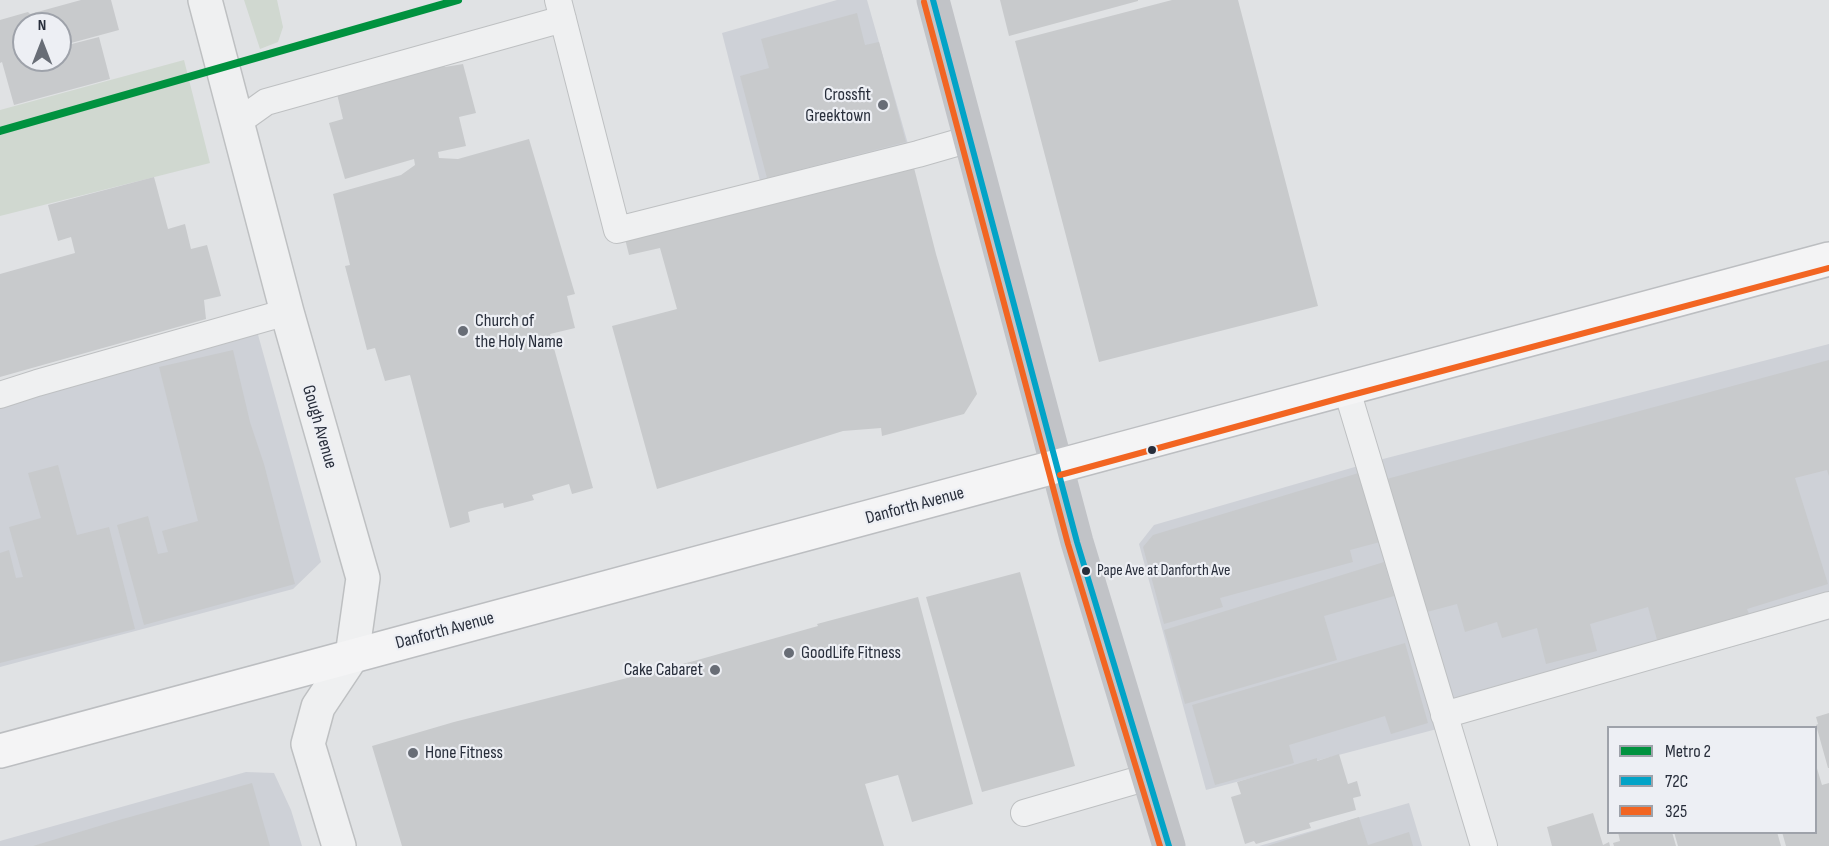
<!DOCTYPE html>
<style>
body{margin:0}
#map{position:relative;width:1829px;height:846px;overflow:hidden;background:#e0e2e4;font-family:"Sofia Sans Condensed",sans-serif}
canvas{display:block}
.legend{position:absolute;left:1607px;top:726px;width:210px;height:108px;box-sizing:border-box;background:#edeff4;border:2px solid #9ea2aa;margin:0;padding:8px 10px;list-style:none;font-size:18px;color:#282e3b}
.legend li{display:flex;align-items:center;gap:12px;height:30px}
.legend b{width:30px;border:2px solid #9ea2aa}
.north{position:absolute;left:12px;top:12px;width:60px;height:60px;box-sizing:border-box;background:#edeff4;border:2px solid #9ea2aa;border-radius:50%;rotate:0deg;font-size:16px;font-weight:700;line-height:24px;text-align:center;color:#282e3b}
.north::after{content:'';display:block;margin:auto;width:21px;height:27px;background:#686d76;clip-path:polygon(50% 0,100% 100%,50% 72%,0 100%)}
</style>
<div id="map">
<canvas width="1829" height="846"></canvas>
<ul class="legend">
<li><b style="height:8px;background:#00923f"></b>Metro 2</li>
<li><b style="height:8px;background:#02a3c7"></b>72C</li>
<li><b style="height:8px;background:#f26522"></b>325</li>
</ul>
<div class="north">N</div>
</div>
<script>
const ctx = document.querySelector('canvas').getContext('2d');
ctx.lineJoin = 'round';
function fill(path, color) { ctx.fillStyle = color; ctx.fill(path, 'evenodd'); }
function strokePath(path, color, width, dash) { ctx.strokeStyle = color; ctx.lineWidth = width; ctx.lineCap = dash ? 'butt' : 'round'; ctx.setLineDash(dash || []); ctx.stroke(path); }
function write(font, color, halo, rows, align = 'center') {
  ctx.font = font + ' "Sofia Sans Condensed",sans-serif'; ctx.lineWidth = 4.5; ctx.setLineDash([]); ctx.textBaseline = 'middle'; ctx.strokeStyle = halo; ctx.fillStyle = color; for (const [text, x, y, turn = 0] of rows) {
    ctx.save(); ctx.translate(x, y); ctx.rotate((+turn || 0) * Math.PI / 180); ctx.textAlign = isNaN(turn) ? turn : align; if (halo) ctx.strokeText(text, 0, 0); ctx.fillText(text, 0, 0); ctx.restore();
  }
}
const built = new Path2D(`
 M 837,0 L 867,0 L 908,144 L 760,181 L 722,33 Z
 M 257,331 L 321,562 L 293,589 L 0,667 L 0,403 Z
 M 1829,344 L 1829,620 L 1437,729 L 1206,790 L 1139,544 L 1154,525 L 1379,460 Z
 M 246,772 L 274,773 L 291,810 L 302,846 L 0,846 L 0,841 Z
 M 1409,803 L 1422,846 L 1259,846 Z`);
const green = new Path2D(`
 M 244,0 L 277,0 L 283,27 L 278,42 L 260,49 Z
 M 184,60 L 210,163 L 0,216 L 0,110 Z`);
const building = new Path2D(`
 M 81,0 L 111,0 L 119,30 L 60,46 L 60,24 L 24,24 L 24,60 L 60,60 L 60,47 L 99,37 L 110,79 L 14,105 L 2,62 L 0,63 L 0,20 L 28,12 L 30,14 Z
 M 1000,0 L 1138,0 L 1138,1 L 1009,36 Z
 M 1172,0 L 1238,0 L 1318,306 L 1099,362 L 1015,41 Z
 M 857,13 L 865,45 L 879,42 L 906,142 L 767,178 L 740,76 L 769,68 L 761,39 Z
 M 463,64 L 476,113 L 459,117 L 466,146 L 438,152 L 439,158 L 458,159 L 529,139 L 575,294 L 567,296 L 575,328 L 550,334 L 593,488 L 572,494 L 569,484 L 532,495 L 534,500 L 504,508 L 503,503 L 478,509 L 468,512 L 470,522 L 450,528 L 410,375 L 385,381 L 375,348 L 367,350 L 345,266 L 350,265 L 333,194 L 401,175 L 415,165 L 414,159 L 345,179 L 329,123 L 343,119 L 337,94 L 444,65 L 445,67 Z
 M 912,160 L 936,254 L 977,394 L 964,414 L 882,436 L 881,428 L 843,431 L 657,489 L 612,326 L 677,309 L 660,248 L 629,255 L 625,239 Z
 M 154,177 L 168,229 L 185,224 L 191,249 L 207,245 L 221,296 L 204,300 L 206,319 L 0,377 L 0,274 L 75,253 L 71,237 L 58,241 L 48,205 Z
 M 233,350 L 250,422 L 264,464 L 295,584 L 144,625 L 117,525 L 148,516 L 158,554 L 168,552 L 162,531 L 198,521 L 159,367 Z
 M 1829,360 L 1829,476 L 1827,470 L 1795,478 L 1828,584 L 1747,609 L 1752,621 L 1659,647 L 1648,607 L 1590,624 L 1597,651 L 1546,664 L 1537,628 L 1502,638 L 1497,622 L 1465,632 L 1457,604 L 1423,613 L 1383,480 Z
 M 58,465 L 77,535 L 109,527 L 135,629 L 0,663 L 0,553 L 9,550 L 16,578 L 23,577 L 9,527 L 41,518 L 28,473 Z
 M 1362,472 L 1380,542 L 1350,550 L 1353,562 L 1220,598 L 1223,607 L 1164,624 L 1143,547 L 1153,535 Z
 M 1384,562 L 1394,596 L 1324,616 L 1337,660 L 1185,704 L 1164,630 Z
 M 1020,572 L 1075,766 L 982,792 L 926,597 Z
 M 918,597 L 973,804 L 912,822 L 898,775 L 865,784 L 884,846 L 402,846 L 372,746 L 454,722 L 694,661 L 818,626 L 817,624 Z
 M 1405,643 L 1428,723 L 1391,734 L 1385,716 L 1289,745 L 1294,763 L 1215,785 L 1192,705 Z
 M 1829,713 L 1829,768 L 1828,768 L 1816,725 L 1818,724 L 1816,717 Z
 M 1339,754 L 1348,784 L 1357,781 L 1361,796 L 1353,798 L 1356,810 L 1309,823 L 1311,828 L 1256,844 L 1254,841 L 1245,844 L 1231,797 L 1241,794 L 1237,782 L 1317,758 L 1317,761 Z
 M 1816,765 L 1822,785 L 1829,783 L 1829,846 L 1786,846 L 1782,832 L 1816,832 Z
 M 252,783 L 270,846 L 33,846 L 119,820 Z
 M 1593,813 L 1603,845 L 1609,842 L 1610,846 L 1552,846 L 1547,827 Z
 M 1359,817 L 1368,845 L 1409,832 L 1413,846 L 1267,846 Z
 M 1618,832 L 1672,832 L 1676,846 L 1614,846 L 1613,843 L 1620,841 Z
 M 1674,832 L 1777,832 L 1781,846 L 1678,846 Z`);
const service = new Path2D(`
 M 558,0 L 617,230 L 918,154 L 970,139
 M 238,122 L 266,102 L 563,19
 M 1346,387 L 1484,846
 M 0,395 L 37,383 L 287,312
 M 1444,715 L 1829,605
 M 1024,813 L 1148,777`);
const minor = new Path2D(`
 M 205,0 L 287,312 L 363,578 L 352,656 L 318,707 L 308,744 L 339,846`);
const secondary = new Path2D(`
 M 933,0 L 1077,542 L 1169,846`);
const primary = new Path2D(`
 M 0,751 C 610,587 1219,422 1829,259`);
const bus1 = new Path2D(`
 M 933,0 L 1077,542 L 1169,846`);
const bus2 = new Path2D(`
 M 924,2 L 1068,544 L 1160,846
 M 1060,475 L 1348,396 L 1829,268`);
const metro1 = new Path2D(`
 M 0,131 L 458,0`);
const markers = [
 [883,105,6,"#686d76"],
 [463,331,6,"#686d76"],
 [1152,450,5,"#282e3b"],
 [1086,571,5,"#282e3b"],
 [789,653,6,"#686d76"],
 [715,670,6,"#686d76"],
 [413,753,6,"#686d76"]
];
const busNames = [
 ["Pape Ave at Danforth Ave",1097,571]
];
const poiNames = [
 ["Crossfit",871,95,"right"],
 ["Greektown",871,116,"right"],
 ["Church of",475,321],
 ["the Holy Name",475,342],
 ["GoodLife Fitness",801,653],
 ["Cake Cabaret",703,670,"right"],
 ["Hone Fitness",425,753]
];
const streetNames = [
 ["Gough Avenue",319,427,74],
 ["Danforth Avenue",915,506,-15],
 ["Danforth Avenue",445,631,-15]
];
fill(built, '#ced1d7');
fill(green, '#d0d8d0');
fill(building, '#c8cacc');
strokePath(service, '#bec0c2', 28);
strokePath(minor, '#bec0c2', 36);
strokePath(primary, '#bcbec1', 36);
strokePath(service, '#eff0f1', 26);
strokePath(minor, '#eff0f1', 33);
strokePath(secondary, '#c1c3c7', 33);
strokePath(primary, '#f4f4f5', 33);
strokePath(bus1, '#02a3c7', 6);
strokePath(bus2, '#f26522', 6);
strokePath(metro1, '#00923f', 8);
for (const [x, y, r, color] of markers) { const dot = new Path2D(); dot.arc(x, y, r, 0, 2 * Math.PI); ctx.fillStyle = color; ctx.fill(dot); strokePath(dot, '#edeff4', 2); }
write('16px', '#282e3b', '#edeff4', busNames, 'left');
write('18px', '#282e3b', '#edeff4', poiNames, 'left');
write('18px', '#282e3b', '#edeff4', streetNames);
</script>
